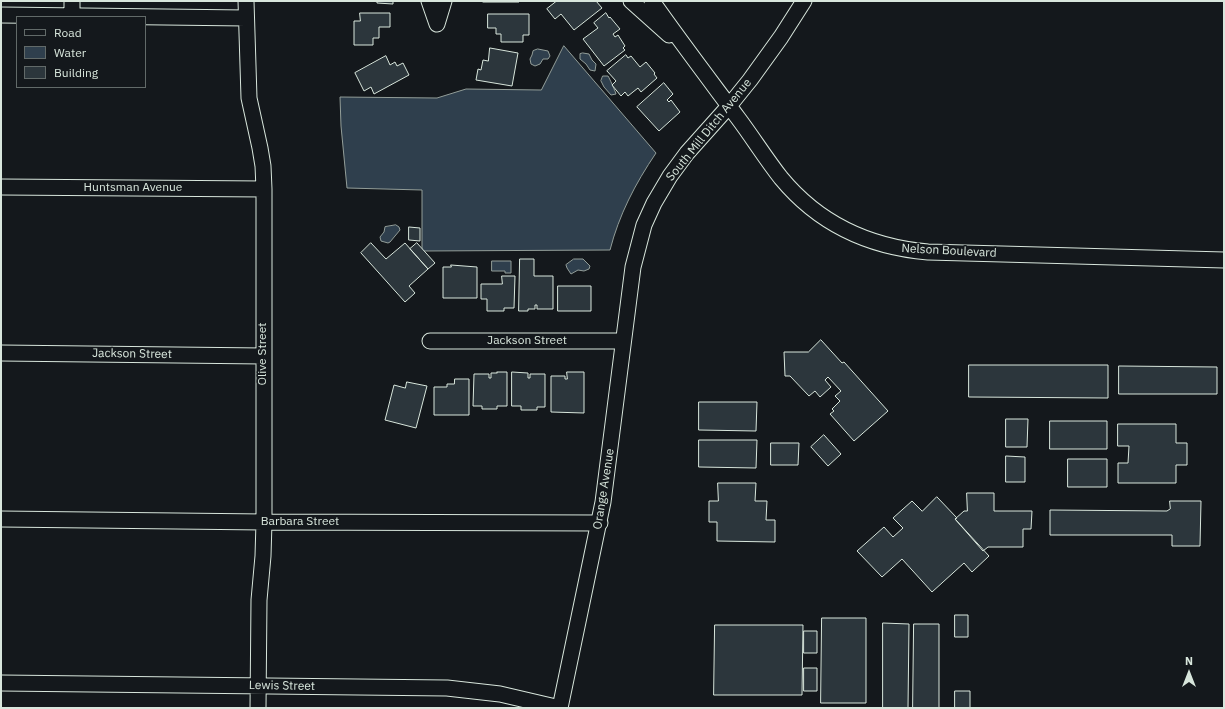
<!DOCTYPE html>
<style>
body{margin:0}
#map{position:relative;width:1225px;height:709px;overflow:hidden;background:#14181c;font-family:"IBM Plex Sans",sans-serif}
canvas{display:block}
.frame{position:absolute;inset:0;border:2px solid #d8e6dc;pointer-events:none}
.legend{position:absolute;left:16px;top:16px;width:130px;height:72px;box-sizing:border-box;background:#14181c;border:1px solid #626a69;margin:0;padding:5px 7px;list-style:none;font-size:12px;color:#d8e6dc}
.legend li{display:flex;align-items:center;gap:8px;height:20px}
.legend b{width:20px;border:1px solid #626a69}
.north{position:absolute;left:1169px;top:653px;width:40px;height:40px;-webkit-text-stroke:3px #14181c;paint-order:stroke;rotate:0deg;font-size:11px;font-weight:700;line-height:16px;text-align:center;color:#d8e6dc}
.north::after{content:'';display:block;margin:auto;width:14px;height:18px;background:#d8e6dc;clip-path:polygon(50% 0,100% 100%,50% 72%,0 100%)}
</style>
<div id="map">
<canvas width="1225" height="709"></canvas>
<div class="frame"></div>
<ul class="legend">
<li><b style="height:5px;background:#14181c"></b>Road</li>
<li><b style="height:11px;background:#2f3f4d"></b>Water</li>
<li><b style="height:11px;background:#2c363c"></b>Building</li>
</ul>
<div class="north">N</div>
</div>
<script>
const ctx = document.querySelector('canvas').getContext('2d');
ctx.lineJoin = 'round';
function fill(path, color) { ctx.fillStyle = color; ctx.fill(path, 'evenodd'); }
function strokePath(path, color, width, dash) { ctx.strokeStyle = color; ctx.lineWidth = width; ctx.lineCap = dash ? 'butt' : 'round'; ctx.setLineDash(dash || []); ctx.stroke(path); }
function write(font, color, halo, rows, align = 'center') {
  ctx.font = font + ' "IBM Plex Sans",sans-serif'; ctx.lineWidth = 3; ctx.setLineDash([]); ctx.textBaseline = 'middle'; ctx.strokeStyle = halo; ctx.fillStyle = color; for (const [text, x, y, turn = 0] of rows) {
    ctx.save(); ctx.translate(x, y); ctx.rotate((+turn || 0) * Math.PI / 180); ctx.textAlign = isNaN(turn) ? turn : align; if (halo) ctx.strokeText(text, 0, 0); ctx.fillText(text, 0, 0); ctx.restore();
  }
}
const water = new Path2D(`
 M 564,46 L 656,153 C 635,184 619,215 610,250 L 422,251 L 422,190 L 347,188 L 341,126 L 340,97 L 437,98 L 466,89 L 541,90 Z
 M 538,49 L 548,51 L 550,56 L 548,59 L 543,59 L 540,64 L 535,66 L 531,64 L 530,59 L 532,55 L 533,51 Z
 M 583,53 L 589,54 L 592,60 L 596,64 L 595,71 L 590,70 L 586,64 L 580,59 L 580,54 Z
 M 603,76 L 608,76 C 609,77 616,93 616,94 L 611,95 L 604,87 L 601,81 Z
 M 396,225 L 399,227 L 400,230 L 390,242 L 388,243 L 381,241 L 380,237 L 384,232 L 385,227 Z
 M 574,259 L 583,259 L 590,266 L 589,269 L 584,271 L 578,270 L 571,274 L 567,268 L 566,265 Z
 M 492,261 L 511,261 L 511,273 L 505,273 L 505,271 L 492,271 Z`);
const building = new Path2D(`
 M 360,1 L 393,1 L 393,4 L 377,3 L 377,2 Z
 M 483,1 L 519,1 L 519,2 L 483,2 Z
 M 557,1 L 596,1 L 602,8 L 574,30 L 561,14 L 555,19 L 547,9 Z
 M 360,13 L 390,13 L 390,27 L 379,27 L 379,38 L 373,38 L 373,45 L 354,45 L 354,21 L 360,21 Z
 M 606,13 L 609,18 L 610,17 L 620,29 L 613,34 L 615,37 L 618,35 L 625,46 L 623,48 L 625,50 L 604,66 L 583,39 L 598,28 L 594,23 Z
 M 488,14 L 529,14 L 529,35 L 523,35 L 523,42 L 501,42 L 501,34 L 496,34 L 496,28 L 488,28 Z
 M 490,48 L 518,53 L 512,86 L 476,80 L 478,69 L 481,70 L 483,60 L 488,61 Z
 M 626,55 L 628,58 L 631,56 L 640,67 L 646,62 L 655,73 L 654,74 L 657,78 L 641,92 L 638,88 L 628,96 L 625,92 L 621,96 L 612,85 L 616,81 L 607,71 Z
 M 386,56 L 390,65 L 395,62 L 397,66 L 403,63 L 409,75 L 374,94 L 371,87 L 364,91 L 355,73 Z
 M 664,83 L 673,94 L 667,100 L 669,102 L 671,100 L 680,112 L 659,131 L 637,107 Z
 M 409,227 L 420,228 L 420,241 L 409,240 Z
 M 371,243 L 386,259 L 405,243 L 428,269 L 409,286 L 415,293 L 405,302 L 361,253 Z
 M 417,243 L 435,263 L 428,269 L 410,249 Z
 M 520,259 L 534,259 L 534,276 L 553,276 L 553,309 L 537,309 L 537,305 L 535,305 L 535,309 L 528,309 L 528,311 L 519,311 Z
 M 451,265 L 477,267 L 477,298 L 443,298 L 443,267 L 451,267 Z
 M 502,276 L 515,276 L 514,308 L 504,308 L 504,311 L 487,311 L 487,299 L 481,299 L 481,284 L 502,284 Z
 M 558,286 L 591,286 L 591,311 L 558,311 Z
 M 821,340 L 842,363 L 844,362 L 888,411 L 854,441 L 830,414 L 834,411 L 832,409 L 840,401 L 835,396 L 841,391 L 828,377 L 825,380 L 831,387 L 820,397 L 815,391 L 809,396 L 790,376 L 785,376 L 784,352 L 808,352 Z
 M 969,365 L 1108,365 L 1108,398 L 969,397 Z
 M 1119,366 L 1217,367 L 1217,394 L 1119,394 Z
 M 497,372 L 507,372 L 507,406 L 497,406 L 497,409 L 482,409 L 482,406 L 473,406 L 474,374 L 489,374 L 489,378 L 491,378 L 491,373 L 497,373 Z
 M 512,372 L 528,373 L 528,378 L 530,378 L 530,374 L 545,374 L 545,407 L 537,407 L 537,410 L 521,410 L 521,406 L 512,406 Z
 M 567,372 L 584,372 L 584,413 L 551,412 L 551,376 L 565,376 L 565,379 L 567,379 Z
 M 455,379 L 469,379 L 469,415 L 434,415 L 434,387 L 447,387 L 447,384 L 454,384 Z
 M 407,382 L 427,386 L 416,428 L 385,420 L 394,385 L 405,388 Z
 M 699,402 L 757,402 L 756,431 L 699,430 Z
 M 1006,419 L 1028,419 L 1027,447 L 1006,447 Z
 M 1050,421 L 1107,421 L 1107,449 L 1050,449 Z
 M 1118,424 L 1176,424 L 1176,443 L 1187,443 L 1187,465 L 1176,465 L 1176,483 L 1118,483 L 1118,463 L 1128,463 L 1129,446 L 1118,446 Z
 M 824,435 L 841,454 L 828,466 L 811,447 Z
 M 699,440 L 757,440 L 756,468 L 699,467 Z
 M 771,443 L 799,443 L 798,465 L 771,465 Z
 M 1006,456 L 1025,457 L 1025,482 L 1006,482 Z
 M 1068,459 L 1107,459 L 1107,487 L 1068,487 Z
 M 718,483 L 756,483 L 755,501 L 767,501 L 766,520 L 775,520 L 775,542 L 717,541 L 717,522 L 709,522 L 709,501 L 718,501 Z
 M 967,493 L 994,493 L 994,511 L 1032,511 L 1031,529 L 1023,529 L 1023,547 L 988,547 L 983,551 L 955,519 L 964,511 L 967,511 Z
 M 937,497 L 957,518 L 955,519 L 989,556 L 972,572 L 964,563 L 932,592 L 902,559 L 882,577 L 857,551 L 884,527 L 893,537 L 903,528 L 893,518 L 912,501 L 922,511 Z
 M 1170,501 L 1201,501 L 1200,546 L 1172,546 L 1172,535 L 1050,535 L 1050,510 L 1167,511 L 1170,509 Z
 M 955,615 L 968,615 L 968,637 L 955,637 Z
 M 822,618 L 866,618 L 866,703 L 821,703 Z
 M 883,623 L 909,624 L 908,708 L 883,708 Z
 M 914,624 L 939,624 L 939,708 L 913,708 Z
 M 715,625 L 803,625 L 802,695 L 714,695 Z
 M 804,631 L 817,631 L 817,653 L 804,653 Z
 M 804,668 L 817,668 L 817,691 L 804,691 Z
 M 955,691 L 970,691 L 970,708 L 955,708 Z`);
const minor = new Path2D(`
 M 246,1 L 249,98 L 260,148 L 263,166 L 264,189 L 264,522 L 263,556 L 259,600 L 258,708
 M 429,1 L 437,24
 M 631,1 L 669,35
 M 652,1 C 680,41 709,79 738,118 C 753,138 766,159 781,178 C 819,224 869,247 928,252 L 1224,260
 M 1,15 L 246,18
 M 72,16 L 72,1
 M 437,24 L 444,1
 M 1,187 L 264,189
 M 430,341 L 623,341
 M 1,353 L 263,356
 M 1,519 L 264,522 L 600,523
 M 1,683 L 447,688 L 500,694 L 560,708
 M 560,708 L 603,502 L 633,267 L 644,225 L 654,203 L 670,176 L 687,153 L 729,106 L 750,80 L 781,37 L 804,1`);
const streetNames = [
 ["South Mill Ditch Avenue",709,130,-51],
 ["Huntsman Avenue",133,188],
 ["Nelson Boulevard",949,251,3],
 ["Jackson Street",527,341],
 ["Jackson Street",132,354,1],
 ["Olive Street",263,354,-90],
 ["Orange Avenue",604,489,-81],
 ["Barbara Street",300,522],
 ["Lewis Street",282,686,1]
];
fill(water, '#2f3f4d');
strokePath(water, '#939e99', 1);
fill(building, '#2c363c');
strokePath(building, '#d8e6dc', 1);
strokePath(minor, '#d8e6dc', 17);
strokePath(minor, '#14181c', 15);
write('12px', '#d8e6dc', '#14181c', streetNames);
</script>
